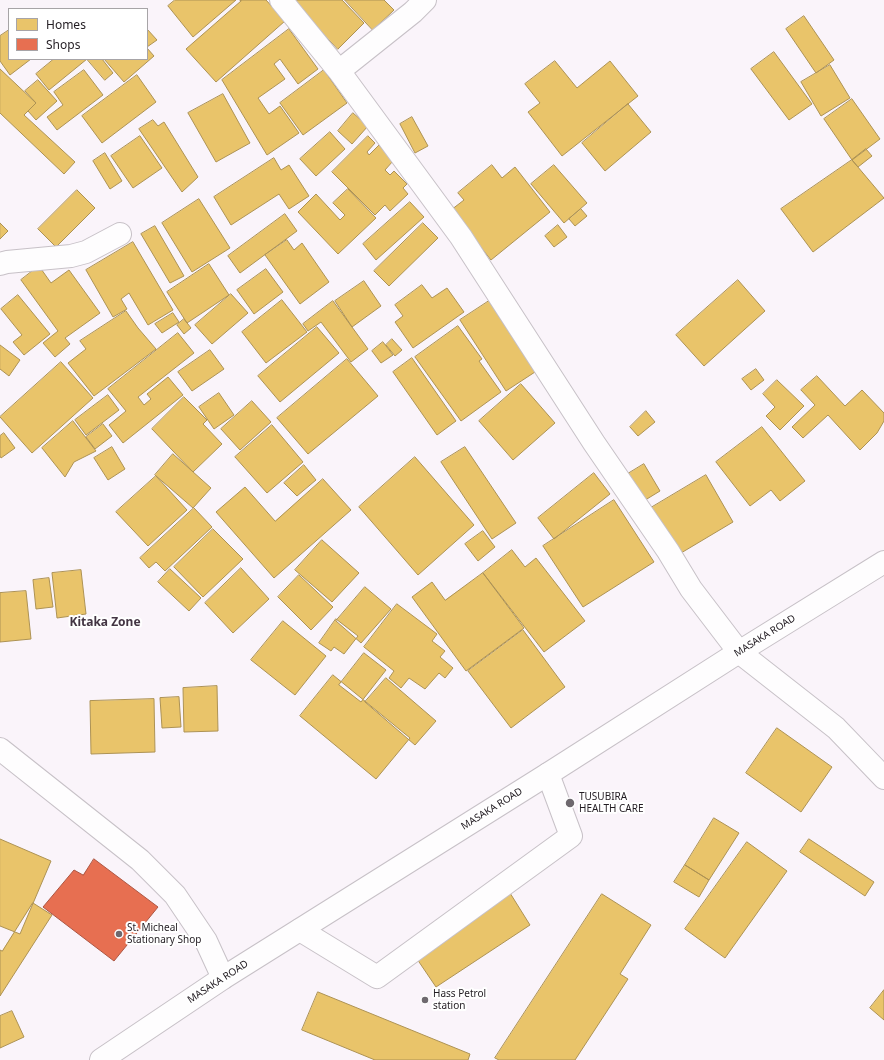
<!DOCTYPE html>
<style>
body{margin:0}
#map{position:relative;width:884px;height:1060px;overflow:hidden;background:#faf4fa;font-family:"Noto Sans",sans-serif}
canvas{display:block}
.legend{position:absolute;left:8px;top:8px;width:140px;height:52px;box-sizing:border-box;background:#fff;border:1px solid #a7a4a7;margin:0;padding:5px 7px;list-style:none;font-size:12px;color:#221c22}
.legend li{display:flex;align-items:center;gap:8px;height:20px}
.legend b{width:20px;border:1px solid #a7a4a7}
</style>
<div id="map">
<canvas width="884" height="1060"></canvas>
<ul class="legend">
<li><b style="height:11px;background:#e9c46a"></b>Homes</li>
<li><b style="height:11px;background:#e76f51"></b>Shops</li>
</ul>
</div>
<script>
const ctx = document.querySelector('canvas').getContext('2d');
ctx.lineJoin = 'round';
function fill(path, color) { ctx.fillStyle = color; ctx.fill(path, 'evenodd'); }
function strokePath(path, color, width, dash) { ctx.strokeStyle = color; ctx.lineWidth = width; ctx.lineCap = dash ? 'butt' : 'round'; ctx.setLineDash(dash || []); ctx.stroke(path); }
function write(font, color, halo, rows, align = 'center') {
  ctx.font = font + ' "Noto Sans",sans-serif'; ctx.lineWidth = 4; ctx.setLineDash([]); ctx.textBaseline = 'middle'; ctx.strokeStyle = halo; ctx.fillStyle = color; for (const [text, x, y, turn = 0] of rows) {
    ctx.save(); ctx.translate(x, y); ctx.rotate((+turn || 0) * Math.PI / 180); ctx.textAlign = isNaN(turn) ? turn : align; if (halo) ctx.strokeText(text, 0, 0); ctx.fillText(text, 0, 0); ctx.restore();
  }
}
const homes = new Path2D(`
 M 175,0 L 236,0 L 193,37 L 168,6 Z
 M 240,0 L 266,0 L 285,21 L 216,82 L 186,49 L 241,1 Z
 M 292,0 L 342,0 L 364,23 L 338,49 Z
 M 345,0 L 384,0 L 394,10 L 373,30 Z
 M 804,16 L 834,60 L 816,73 L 786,29 Z
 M 147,29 L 157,40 L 147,47 Z
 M 289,29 L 318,69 L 298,84 L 280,59 L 274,64 L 285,79 L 258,98 L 269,114 L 280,106 L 299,133 L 267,155 L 222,80 Z
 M 9,30 L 9,59 L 31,59 L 10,75 L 0,61 L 0,36 Z
 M 147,48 L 154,56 L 124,82 L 104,59 L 147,59 Z
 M 774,52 L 812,104 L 789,120 L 751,69 Z
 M 54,59 L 87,59 L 49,90 L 36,74 Z
 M 87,59 L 102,59 L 113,73 L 105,80 Z
 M 555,61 L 577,88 L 610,61 L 638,96 L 562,156 L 528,112 L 540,103 L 525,84 Z
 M 830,65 L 850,98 L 821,116 L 801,82 Z
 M 0,69 L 36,103 L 24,115 L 75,162 L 64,174 L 0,113 Z
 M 84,70 L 103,95 L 57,130 L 47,117 L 63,105 L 54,92 Z
 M 324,70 L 347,103 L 303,135 L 280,103 Z
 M 137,75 L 156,102 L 102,143 L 82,116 Z
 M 38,80 L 57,101 L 36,120 L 28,111 L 36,103 L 25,91 Z
 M 223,94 L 250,143 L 216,162 L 188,113 Z
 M 852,99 L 880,139 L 852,160 L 824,119 Z
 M 628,104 L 651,132 L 605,171 L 582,143 Z
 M 353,113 L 368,126 L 352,144 L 338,131 Z
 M 412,117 L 428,146 L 415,153 L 400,124 Z
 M 153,120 L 158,126 L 164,122 L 198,177 L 182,192 L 139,129 Z
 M 330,132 L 345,149 L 316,176 L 300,159 Z
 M 140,136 L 162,168 L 133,188 L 111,156 Z
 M 368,136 L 375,143 L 367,152 L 369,155 L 379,145 L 393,161 L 385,170 L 390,175 L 394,171 L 407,184 L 403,188 L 408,194 L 390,211 L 385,205 L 375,215 L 332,172 Z
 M 866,149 L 872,156 L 858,167 L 852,160 Z
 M 105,153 L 122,181 L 110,189 L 93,161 Z
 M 274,158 L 281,170 L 289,165 L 309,196 L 289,209 L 279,194 L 231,225 L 214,197 Z
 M 852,160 L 884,198 L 813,252 L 781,209 Z
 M 492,165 L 502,178 L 515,167 L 550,212 L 491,260 L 451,210 L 464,200 L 458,193 Z
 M 554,165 L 587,203 L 564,223 L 531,184 Z
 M 348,189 L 376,218 L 338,254 L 298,212 L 316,194 L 340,220 L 345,215 L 333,203 Z
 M 77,190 L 95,208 L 56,247 L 38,229 Z
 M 199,199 L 230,248 L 192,272 L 162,223 Z
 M 410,202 L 424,217 L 376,260 L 363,244 Z
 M 581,209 L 587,216 L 575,226 L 569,219 Z
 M 285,214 L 297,231 L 240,273 L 228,256 Z
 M 0,223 L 8,231 L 0,239 Z
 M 423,223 L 438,238 L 389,286 L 374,271 Z
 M 558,225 L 567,237 L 554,247 L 545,236 Z
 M 155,226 L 184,276 L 170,283 L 141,234 Z
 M 287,240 L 294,250 L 302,243 L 329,282 L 300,304 L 265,255 Z
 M 133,242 L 173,310 L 148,325 L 129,293 L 121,299 L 127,309 L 113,317 L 86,270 Z
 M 209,264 L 229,295 L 187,323 L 167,292 Z
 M 39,266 L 51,283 L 69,270 L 100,313 L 65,338 L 70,344 L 55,357 L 43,343 L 58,331 L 21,280 Z
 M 266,269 L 283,292 L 254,314 L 237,290 Z
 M 738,280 L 765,311 L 704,366 L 676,335 Z
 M 364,281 L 381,306 L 352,327 L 335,301 Z
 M 422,285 L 432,298 L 447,288 L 464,312 L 413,348 L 395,322 L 403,316 L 395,305 Z
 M 231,294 L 248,313 L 212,344 L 195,325 Z
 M 18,295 L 50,334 L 24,355 L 13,342 L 22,335 L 1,309 Z
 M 282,300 L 307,332 L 266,363 L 242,332 Z
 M 333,301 L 368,349 L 351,362 L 321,322 L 308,331 L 303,324 Z
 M 489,301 L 535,372 L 506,391 L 460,320 Z
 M 126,311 L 138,328 L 156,349 L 94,396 L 68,363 L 86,349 L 80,341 Z
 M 173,313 L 179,322 L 162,333 L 155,324 Z
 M 184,319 L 191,328 L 184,334 L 177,325 Z
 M 458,326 L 482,359 L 479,361 L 501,392 L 461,421 L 415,357 Z
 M 317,327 L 339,353 L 280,402 L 258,376 Z
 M 178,333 L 194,353 L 138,397 L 144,405 L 151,399 L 147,394 L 168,377 L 183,395 L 123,443 L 109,425 L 126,411 L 108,389 Z
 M 392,339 L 402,350 L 395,356 L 386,345 Z
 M 383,342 L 393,355 L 381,363 L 372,351 Z
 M 0,345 L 20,360 L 9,376 L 0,369 Z
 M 210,350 L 224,369 L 192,391 L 178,372 Z
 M 412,358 L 456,421 L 437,435 L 393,372 Z
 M 347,359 L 378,396 L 308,454 L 277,418 Z
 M 61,362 L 93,398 L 32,453 L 0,417 Z
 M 756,369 L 764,380 L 751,390 L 742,379 Z
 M 817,376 L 845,406 L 862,390 L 884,413 L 884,421 L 877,433 L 860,450 L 828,415 L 803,438 L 792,427 L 815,405 L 801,390 Z
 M 777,380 L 804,406 L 780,430 L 766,416 L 775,407 L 763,394 Z
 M 521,384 L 555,423 L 513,460 L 479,421 Z
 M 219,393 L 234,415 L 214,429 L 199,407 Z
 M 108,395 L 119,410 L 86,435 L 75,420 Z
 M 184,397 L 207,420 L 203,424 L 222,444 L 193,472 L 152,429 Z
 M 252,401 L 271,422 L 240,450 L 221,429 Z
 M 646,411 L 655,422 L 638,436 L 630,427 Z
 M 73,421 L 96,451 L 74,462 L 65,477 L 42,448 Z
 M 103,424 L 112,436 L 95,449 L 86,437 Z
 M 272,425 L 303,462 L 267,493 L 235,457 Z
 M 762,427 L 805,481 L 780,501 L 771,490 L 750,506 L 716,462 Z
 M 4,433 L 15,448 L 1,458 L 0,456 L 0,436 Z
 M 112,447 L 125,469 L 108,480 L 94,458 Z
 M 465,447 L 516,523 L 492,539 L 441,462 Z
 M 173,454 L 211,488 L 193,508 L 155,475 Z
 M 415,457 L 474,525 L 418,575 L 359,507 Z
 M 644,464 L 660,491 L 642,502 L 626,475 Z
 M 304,465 L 316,480 L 297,496 L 284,483 Z
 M 594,473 L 610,494 L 554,539 L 538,518 Z
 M 706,475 L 733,522 L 676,556 L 649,509 Z
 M 156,476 L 187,510 L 148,546 L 116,512 Z
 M 323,479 L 351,510 L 274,578 L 216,512 L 245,487 L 275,521 Z
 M 614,500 L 654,562 L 583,607 L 543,546 Z
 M 194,508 L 212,527 L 165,571 L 156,562 L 149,568 L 140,558 Z
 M 213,529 L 243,559 L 203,597 L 174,567 Z
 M 483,531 L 495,547 L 478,561 L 465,544 Z
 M 322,540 L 359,573 L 332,602 L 295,570 Z
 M 512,550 L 525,567 L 536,558 L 585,621 L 544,652 L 483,573 Z
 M 241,568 L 269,599 L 233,633 L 205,603 Z
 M 170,569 L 201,598 L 189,611 L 158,582 Z
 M 81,570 L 86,614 L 57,618 L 52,573 Z
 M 483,573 L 524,628 L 466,671 L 412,597 L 432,582 L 445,600 Z
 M 299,575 L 333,607 L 311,630 L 278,597 Z
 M 49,578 L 53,607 L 36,609 L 33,580 Z
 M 365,587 L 391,609 L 361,643 L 336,621 Z
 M 26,591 L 31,639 L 0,642 L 0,593 Z
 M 397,604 L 437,634 L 432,641 L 445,651 L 440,657 L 453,668 L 445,678 L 439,673 L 425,689 L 409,678 L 401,688 L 389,678 L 394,671 L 364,647 Z
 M 336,619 L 358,636 L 344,654 L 334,647 L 331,651 L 319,643 Z
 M 283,621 L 326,656 L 295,695 L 251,660 Z
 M 523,630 L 565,687 L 511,728 L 468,671 Z
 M 364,653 L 386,670 L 361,702 L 339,685 Z
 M 333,675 L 410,738 L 376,779 L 300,716 Z
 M 386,678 L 436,721 L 415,745 L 365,702 Z
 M 217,686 L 218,731 L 184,732 L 183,688 Z
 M 179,697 L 181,727 L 162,728 L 160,698 Z
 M 154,699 L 155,752 L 91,754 L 90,701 Z
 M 777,728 L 832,767 L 801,812 L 746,773 Z
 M 714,818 L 739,833 L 709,880 L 685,865 Z
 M 0,839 L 51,861 L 20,934 L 0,926 Z
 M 809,839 L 874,882 L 865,896 L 800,852 Z
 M 747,842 L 787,871 L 725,958 L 685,929 Z
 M 685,865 L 709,880 L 699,897 L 674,882 Z
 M 510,893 L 530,925 L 436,987 L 415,956 Z
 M 602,894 L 651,925 L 620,974 L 628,979 L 575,1060 L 499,1060 L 495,1058 Z
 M 33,903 L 52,915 L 0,996 L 0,950 L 2,951 Z
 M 884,990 L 884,1020 L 870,1008 Z
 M 318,992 L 470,1054 L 468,1060 L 375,1060 L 302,1030 Z
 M 12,1011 L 24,1037 L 0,1048 L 0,1016 Z`);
const shops = new Path2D(`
 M 94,859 L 158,907 L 114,961 L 43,907 L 74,870 L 83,875 Z`);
const minor = new Path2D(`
 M 281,0 L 339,71 L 461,237 L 594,443 L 668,551 L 691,589 L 739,652 L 836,728 L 884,778
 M 339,71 L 413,12 L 425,0
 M 0,264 L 7,262 L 71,256 L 86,252 L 120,234
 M 0,749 L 140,860 L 175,895 L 206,941 L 223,978
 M 300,930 L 377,977 L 571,836 L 548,774`);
const major = new Path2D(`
 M 101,1060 L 223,978 L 548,774 L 739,652 L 884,562`);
const markers = [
 [570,803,5,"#6e686e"],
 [119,934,4,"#6e686e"],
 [425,1000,4,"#6e686e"]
];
const streetNames = [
 ["MASAKA ROAD",765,636,-32],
 ["MASAKA ROAD",492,809,-32],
 ["MASAKA ROAD",218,982,-33]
];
const poiNames = [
 ["TUSUBIRA",579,797],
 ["HEALTH CARE",579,809],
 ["St. Micheal",127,928],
 ["Stationary Shop",127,940],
 ["Hass Petrol",433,994],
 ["station",433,1006]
];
const quarterNames = [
 ["Kitaka Zone",105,623]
];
fill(homes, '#e9c46a');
strokePath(homes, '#ad9254', 1);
fill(shops, '#e76f51');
strokePath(shops, '#ac5643', 1);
strokePath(minor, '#c7c1c7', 24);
strokePath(major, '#c7c1c7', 24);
strokePath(minor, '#fefdfe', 22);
strokePath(major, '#fefdfe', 22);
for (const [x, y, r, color] of markers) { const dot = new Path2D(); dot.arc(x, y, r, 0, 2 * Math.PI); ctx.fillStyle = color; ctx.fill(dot); strokePath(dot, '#fff', 1.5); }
write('10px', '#221c22', '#fff', streetNames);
write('10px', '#221c22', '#fff', poiNames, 'left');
write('bold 12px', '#433543', '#fff', quarterNames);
</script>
